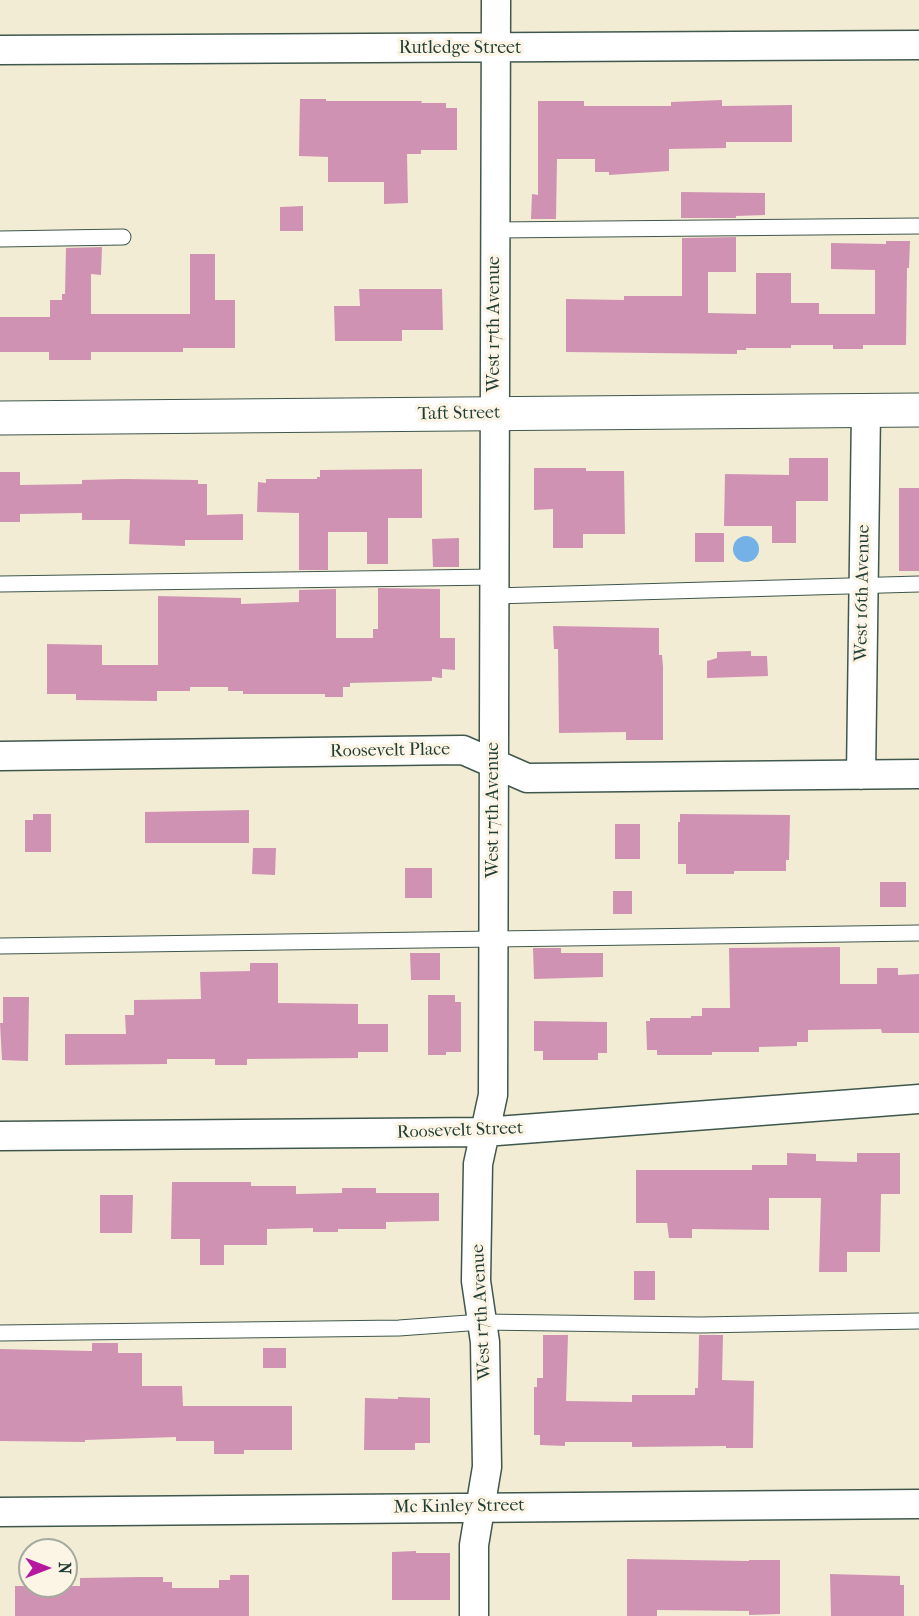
<!DOCTYPE html>
<style>
body{margin:0}
#map{position:relative;width:919px;height:1616px;overflow:hidden;background:#f3ecd4;font-family:"IM FELL French Canon",serif}
canvas{display:block}
.north{position:absolute;left:18px;top:1538px;width:60px;height:60px;box-sizing:border-box;background:#fcf5e5;border:2px solid #a4ab9e;border-radius:50%;rotate:90deg;font-size:16px;font-weight:700;line-height:24px;text-align:center;color:#1f3d34}
.north::after{content:'';display:block;margin:auto;width:21px;height:27px;background:#b5179e;clip-path:polygon(50% 0,100% 100%,50% 72%,0 100%)}
</style>
<div id="map">
<canvas width="919" height="1616"></canvas>
<div class="north">N</div>
</div>
<script>
const ctx = document.querySelector('canvas').getContext('2d');
ctx.lineJoin = 'round';
function fill(path, color) { ctx.fillStyle = color; ctx.fill(path, 'evenodd'); }
function strokePath(path, color, width, dash) { ctx.strokeStyle = color; ctx.lineWidth = width; ctx.lineCap = dash ? 'butt' : 'round'; ctx.setLineDash(dash || []); ctx.stroke(path); }
function write(font, color, halo, rows, align = 'center') {
  ctx.font = font + ' "IM FELL French Canon",serif'; ctx.lineWidth = 6; ctx.setLineDash([]); ctx.textBaseline = 'middle'; ctx.strokeStyle = halo; ctx.fillStyle = color; for (const [text, x, y, turn = 0] of rows) {
    ctx.save(); ctx.translate(x, y); ctx.rotate((+turn || 0) * Math.PI / 180); ctx.textAlign = isNaN(turn) ? turn : align; if (halo) ctx.strokeText(text, 0, 0); ctx.fillText(text, 0, 0); ctx.restore();
  }
}
const water = new Path2D(`
 M733 549a13 13 0 1 1 26 0a13 13 0 1 1-26 0Z`);
const building = new Path2D(`
 M 300,99 L 326,99 L 326,101 L 422,101 L 421,103 L 446,103 L 446,108 L 457,108 L 457,150 L 421,150 L 421,154 L 407,154 L 408,203 L 384,204 L 384,182 L 328,182 L 328,157 L 299,156 Z
 M 722,100 L 722,106 L 792,105 L 792,142 L 726,142 L 726,148 L 669,149 L 669,171 L 609,175 L 609,172 L 595,172 L 595,159 L 557,159 L 556,219 L 531,219 L 532,194 L 538,195 L 538,101 L 584,101 L 584,106 L 671,106 L 671,102 Z
 M 681,192 L 765,193 L 765,215 L 736,216 L 736,218 L 681,218 Z
 M 303,206 L 303,231 L 280,231 L 280,207 Z
 M 736,237 L 736,272 L 708,272 L 708,313 L 756,314 L 756,273 L 791,273 L 791,303 L 819,303 L 819,314 L 875,314 L 875,270 L 831,269 L 831,243 L 886,244 L 886,241 L 910,241 L 909,268 L 907,268 L 906,345 L 863,345 L 863,349 L 833,349 L 833,345 L 791,345 L 791,348 L 746,348 L 746,350 L 737,350 L 737,354 L 566,352 L 566,299 L 624,300 L 624,296 L 682,296 L 682,238 Z
 M 102,247 L 101,275 L 91,274 L 91,314 L 190,314 L 190,254 L 215,254 L 215,300 L 235,300 L 235,348 L 183,348 L 183,352 L 91,352 L 91,360 L 49,360 L 49,352 L 0,352 L 0,317 L 50,317 L 50,300 L 62,300 L 62,294 L 65,294 L 66,248 Z
 M 359,289 L 442,289 L 443,330 L 402,330 L 402,341 L 335,341 L 334,306 L 360,306 Z
 M 789,458 L 828,458 L 828,501 L 796,501 L 796,543 L 772,543 L 772,526 L 724,526 L 725,474 L 789,475 Z
 M 534,468 L 586,468 L 586,471 L 624,471 L 625,534 L 583,534 L 583,548 L 553,548 L 553,509 L 534,510 Z
 M 422,469 L 422,518 L 388,518 L 388,564 L 367,564 L 367,532 L 328,532 L 328,570 L 299,570 L 299,513 L 257,512 L 258,482 L 266,483 L 266,479 L 317,479 L 317,477 L 320,477 L 320,470 Z
 M 0,472 L 20,472 L 20,485 L 82,484 L 82,480 L 124,479 L 198,480 L 198,484 L 207,484 L 207,515 L 243,514 L 243,540 L 185,540 L 185,546 L 129,544 L 130,520 L 82,520 L 82,513 L 20,514 L 20,522 L 0,522 Z
 M 899,488 L 919,488 L 919,571 L 899,571 Z
 M 695,533 L 724,533 L 724,562 L 695,562 Z
 M 459,538 L 459,567 L 433,567 L 432,539 Z
 M 378,588 L 440,589 L 440,638 L 455,638 L 455,670 L 442,669 L 442,678 L 432,677 L 432,681 L 350,683 L 350,687 L 343,687 L 343,697 L 325,697 L 325,694 L 243,694 L 243,691 L 228,691 L 228,687 L 190,687 L 190,691 L 157,691 L 157,701 L 76,700 L 76,694 L 47,694 L 47,644 L 102,645 L 102,665 L 158,665 L 158,596 L 241,598 L 241,604 L 299,602 L 299,590 L 336,589 L 336,638 L 373,638 L 373,629 L 378,629 Z
 M 553,626 L 659,628 L 659,655 L 662,655 L 663,667 L 663,740 L 626,740 L 626,732 L 559,733 L 558,649 L 554,649 Z
 M 751,651 L 751,656 L 767,656 L 768,676 L 707,678 L 707,661 L 717,658 L 717,652 Z
 M 249,810 L 249,843 L 145,843 L 145,812 Z
 M 33,814 L 51,814 L 51,852 L 25,852 L 25,820 L 33,820 Z
 M 680,814 L 790,815 L 789,860 L 786,860 L 786,871 L 734,871 L 734,874 L 686,874 L 686,864 L 678,864 L 678,822 L 680,822 Z
 M 615,824 L 640,824 L 640,859 L 615,859 Z
 M 253,848 L 276,848 L 275,875 L 252,874 Z
 M 405,868 L 432,868 L 432,898 L 405,898 Z
 M 880,882 L 906,882 L 906,907 L 880,907 Z
 M 613,891 L 632,891 L 632,914 L 613,914 Z
 M 840,947 L 840,984 L 877,984 L 877,968 L 898,968 L 898,975 L 919,974 L 919,1033 L 882,1033 L 881,1029 L 808,1030 L 808,1042 L 797,1042 L 797,1046 L 759,1047 L 759,1052 L 712,1052 L 712,1055 L 657,1055 L 657,1050 L 647,1050 L 646,1021 L 650,1021 L 650,1018 L 691,1018 L 691,1016 L 702,1016 L 702,1008 L 730,1008 L 729,948 Z
 M 533,948 L 561,948 L 561,953 L 603,953 L 603,977 L 534,979 Z
 M 410,953 L 440,953 L 440,980 L 411,980 Z
 M 250,963 L 278,963 L 278,1003 L 358,1004 L 358,1024 L 388,1024 L 388,1052 L 358,1052 L 358,1058 L 247,1059 L 247,1065 L 215,1065 L 215,1059 L 167,1059 L 167,1064 L 65,1065 L 65,1034 L 126,1034 L 125,1015 L 134,1015 L 134,1000 L 201,999 L 200,972 L 250,971 Z
 M 428,995 L 455,995 L 455,1002 L 461,1002 L 461,1052 L 446,1052 L 446,1055 L 428,1055 Z
 M 3,997 L 29,997 L 28,1061 L 2,1060 L 0,1023 L 3,1023 Z
 M 534,1021 L 607,1022 L 607,1053 L 598,1053 L 598,1060 L 543,1060 L 543,1051 L 534,1051 Z
 M 787,1153 L 816,1154 L 816,1161 L 857,1162 L 857,1153 L 900,1153 L 900,1194 L 881,1194 L 880,1252 L 847,1252 L 847,1272 L 819,1272 L 821,1198 L 769,1198 L 769,1230 L 692,1229 L 692,1238 L 669,1238 L 667,1223 L 636,1223 L 636,1170 L 752,1170 L 752,1165 L 787,1165 Z
 M 172,1182 L 251,1182 L 251,1186 L 296,1186 L 296,1194 L 342,1193 L 342,1188 L 376,1188 L 376,1193 L 439,1193 L 439,1221 L 386,1222 L 386,1229 L 338,1229 L 338,1232 L 313,1232 L 313,1228 L 267,1229 L 267,1245 L 224,1245 L 224,1265 L 200,1265 L 200,1239 L 171,1239 Z
 M 100,1195 L 133,1195 L 132,1233 L 100,1233 Z
 M 634,1271 L 655,1271 L 655,1300 L 634,1300 Z
 M 543,1335 L 568,1335 L 566,1401 L 632,1402 L 632,1395 L 695,1395 L 695,1388 L 698,1388 L 699,1335 L 723,1335 L 722,1380 L 754,1381 L 753,1448 L 726,1448 L 726,1446 L 632,1447 L 632,1442 L 565,1442 L 565,1446 L 540,1445 L 540,1435 L 534,1435 L 534,1387 L 537,1387 L 537,1378 L 543,1378 Z
 M 92,1343 L 118,1343 L 118,1353 L 142,1353 L 142,1386 L 182,1386 L 183,1406 L 292,1406 L 292,1450 L 244,1450 L 244,1454 L 214,1454 L 214,1441 L 176,1441 L 176,1437 L 85,1440 L 85,1442 L 0,1441 L 0,1349 L 92,1351 Z
 M 263,1348 L 286,1348 L 286,1368 L 263,1368 Z
 M 398,1397 L 430,1398 L 430,1443 L 415,1443 L 415,1450 L 364,1450 L 365,1398 L 398,1399 Z
 M 416,1551 L 416,1553 L 450,1553 L 450,1600 L 392,1600 L 392,1552 Z
 M 627,1559 L 749,1561 L 749,1560 L 780,1560 L 780,1614 L 749,1615 L 749,1611 L 657,1610 L 657,1616 L 627,1616 Z
 M 830,1574 L 900,1576 L 900,1585 L 904,1585 L 904,1616 L 831,1616 Z
 M 230,1575 L 249,1575 L 249,1616 L 15,1616 L 15,1586 L 80,1586 L 80,1578 L 141,1577 L 163,1577 L 163,1582 L 172,1582 L 172,1588 L 219,1588 L 219,1580 L 230,1580 Z`);
const service = new Path2D(`
 M 496,230 L 919,226
 M 0,239 L 123,237
 M 0,584 L 495,577
 M 494,596 L 919,584
 M 0,946 L 919,933
 M 0,1333 L 399,1328 L 482,1322 L 700,1325 L 919,1321`);
const minor = new Path2D(`
 M 0,50 L 919,45
 M 0,756 L 463,750 L 527,778 L 919,774
 M 861,775 L 866,411
 M 0,1136 L 484,1132 L 919,1099
 M 0,1512 L 919,1504
 M 474,1616 L 474,1545 L 487,1467 L 485,1342 L 476,1281 L 478,1164 L 493,1095 L 496,0`);
const tertiary = new Path2D(`
 M 0,418 L 919,410`);
const streetNames = [
 ["Rutledge Street",460,49],
 ["West 17th Avenue",495,324,-90],
 ["Taft Street",459,414,-1],
 ["West 16th Avenue",863,593,-89],
 ["Roosevelt Place",390,751,-1],
 ["West 17th Avenue",494,810,-90],
 ["Roosevelt Street",460,1131,-2],
 ["West 17th Avenue",482,1312,-93],
 ["Mc Kinley Street",459,1507,-1]
];
fill(water, '#73b1e6');
fill(building, '#d092b3');
strokePath(service, '#3f574c', 17);
strokePath(minor, '#3f574c', 31);
strokePath(tertiary, '#3f574c', 35);
strokePath(service, '#fff', 15);
strokePath(minor, '#fff', 28);
strokePath(tertiary, '#fff', 33);
write('18px', '#1f3d34', '#fcf5e5', streetNames);
</script>
